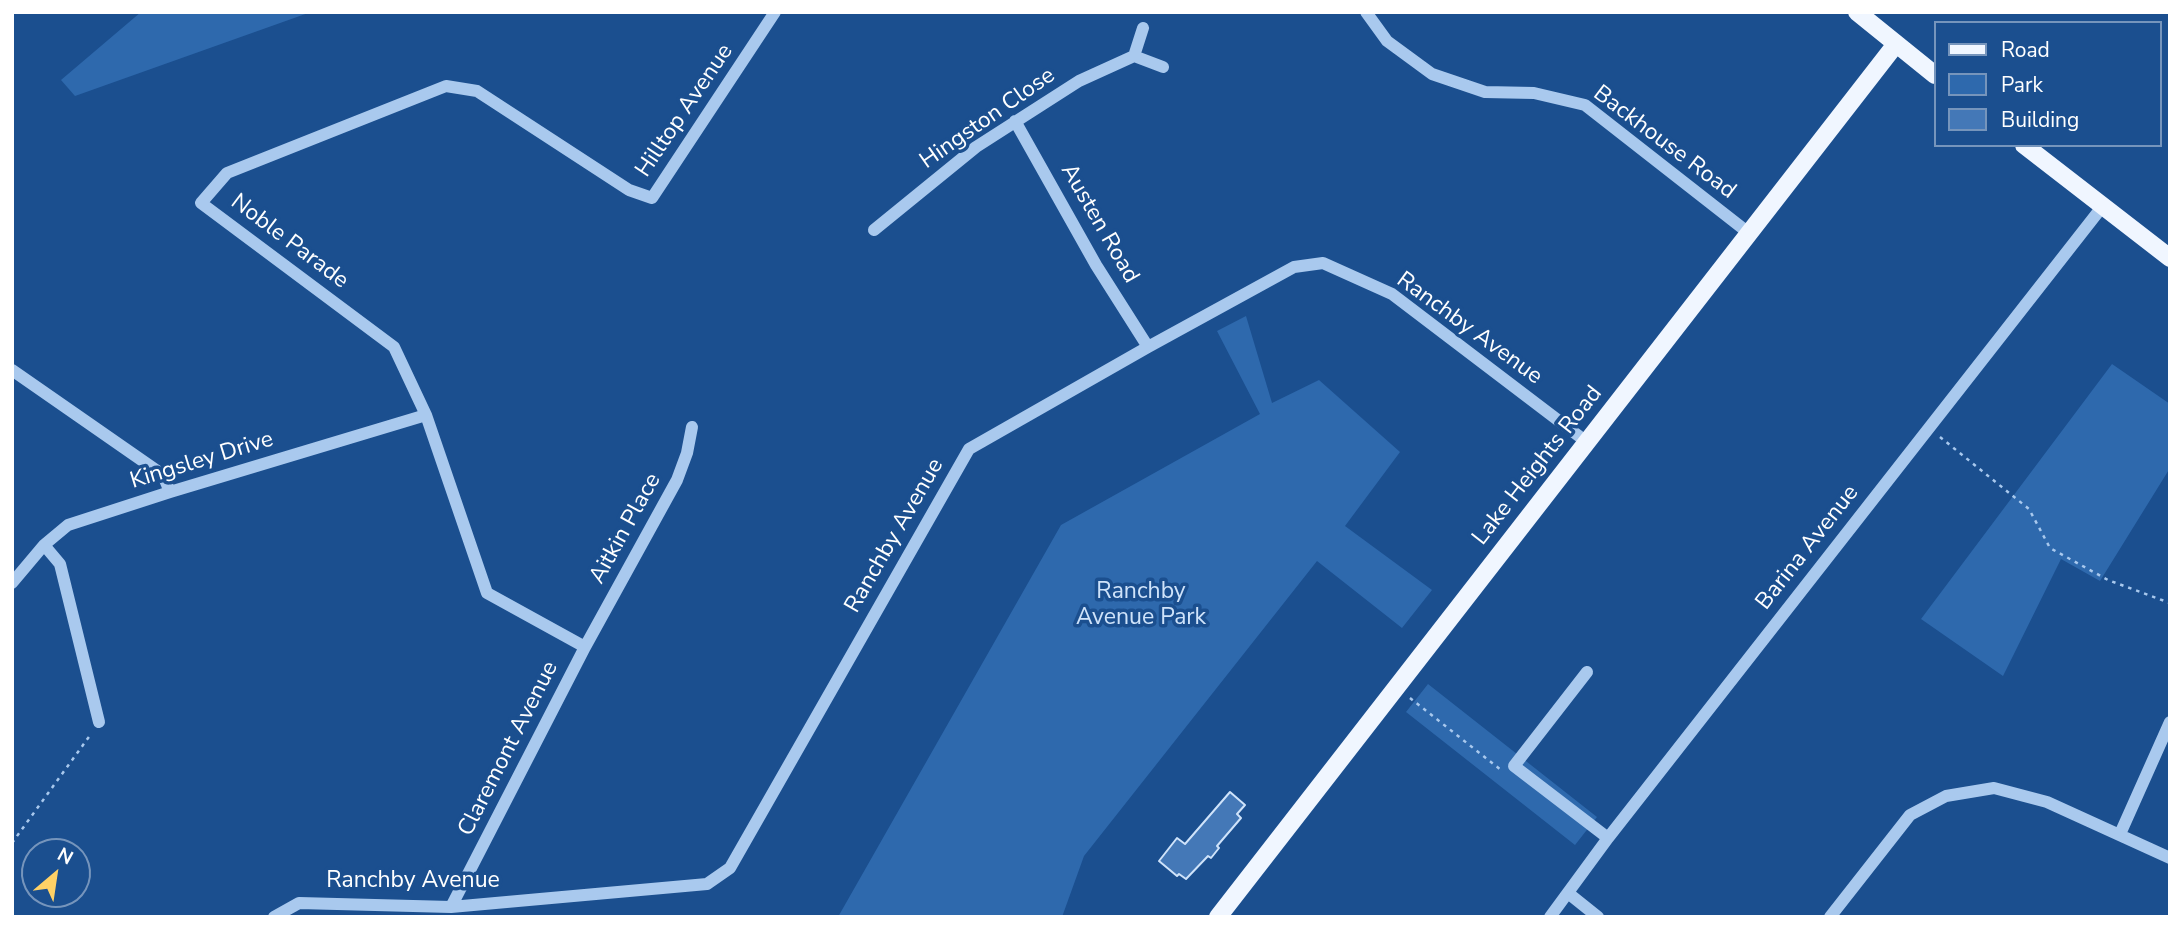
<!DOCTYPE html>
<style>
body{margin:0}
#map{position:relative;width:2182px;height:929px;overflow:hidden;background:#1b4f8f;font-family:"Nunito Sans",sans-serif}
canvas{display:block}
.frame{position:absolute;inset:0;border:14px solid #fff;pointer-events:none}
.legend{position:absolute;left:1934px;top:21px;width:228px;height:126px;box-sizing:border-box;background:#1b4f8f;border:2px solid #7695bc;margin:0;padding:9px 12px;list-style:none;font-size:21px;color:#fff}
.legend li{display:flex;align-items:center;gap:14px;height:35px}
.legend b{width:35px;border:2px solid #7695bc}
.north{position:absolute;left:21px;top:838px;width:70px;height:70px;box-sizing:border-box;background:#1b4f8f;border:2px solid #7695bc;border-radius:50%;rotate:29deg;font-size:19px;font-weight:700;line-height:28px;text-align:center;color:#fff}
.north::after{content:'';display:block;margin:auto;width:24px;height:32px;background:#ffd166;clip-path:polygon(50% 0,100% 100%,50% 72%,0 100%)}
</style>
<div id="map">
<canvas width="2182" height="929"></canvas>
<div class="frame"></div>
<ul class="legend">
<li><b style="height:9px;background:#f0f6ff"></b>Road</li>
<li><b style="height:19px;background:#2e69ad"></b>Park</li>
<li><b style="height:19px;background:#4478b7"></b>Building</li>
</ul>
<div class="north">N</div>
</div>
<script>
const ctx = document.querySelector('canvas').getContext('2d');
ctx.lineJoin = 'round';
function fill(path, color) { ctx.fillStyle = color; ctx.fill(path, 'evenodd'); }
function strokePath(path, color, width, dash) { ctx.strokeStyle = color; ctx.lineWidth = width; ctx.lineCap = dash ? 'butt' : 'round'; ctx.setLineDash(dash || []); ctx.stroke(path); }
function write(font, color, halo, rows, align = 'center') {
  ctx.font = font + ' "Nunito Sans",sans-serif'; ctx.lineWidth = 7; ctx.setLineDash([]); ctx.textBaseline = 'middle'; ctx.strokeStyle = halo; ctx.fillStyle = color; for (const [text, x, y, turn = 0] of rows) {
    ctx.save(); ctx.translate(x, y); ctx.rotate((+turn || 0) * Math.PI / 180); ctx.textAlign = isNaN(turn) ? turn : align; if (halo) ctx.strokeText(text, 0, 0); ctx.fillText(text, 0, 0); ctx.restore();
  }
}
const green = new Path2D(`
 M 141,12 L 311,12 L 75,96 L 61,80 Z
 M 1246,316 L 1272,403 L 1319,380 L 1400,452 L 1345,526 L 1432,590 L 1402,628 L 1317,561 L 1084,856 L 1062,917 L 838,917 L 1061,525 L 1260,414 L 1217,331 Z
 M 2112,364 L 2170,404 L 2170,468 L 2100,581 L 2061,559 L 2003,676 L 1921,619 Z
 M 1428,684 L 1597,817 L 1575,845 L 1406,712 Z`);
const building = new Path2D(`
 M 1230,792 L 1245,805 L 1237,814 L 1241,818 L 1217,846 L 1219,848 L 1211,858 L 1208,856 L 1186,879 L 1179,874 L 1177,876 L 1159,861 L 1177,838 L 1185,844 Z`);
const path = new Path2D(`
 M 1940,437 L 2029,509 L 2050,548 L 2108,580 L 2170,603
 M 1410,698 L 1501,770
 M 12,843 L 91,734`);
const minor = new Path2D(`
 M 1366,12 L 1387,41 L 1432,74 L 1485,92 L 1534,93 L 1585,105 L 1750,234
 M 1134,56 L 1143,28
 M 1015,121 L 1096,265 L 1148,347
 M 874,230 L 976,147 L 1079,81 L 1134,56 L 1163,67
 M 12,370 L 163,475 L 170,492
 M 44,545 L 60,564 L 99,722
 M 12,583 L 44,545 L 68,525 L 170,492 L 426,415
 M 585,647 L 487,593 L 426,415 L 394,347 L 201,203 L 227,173 L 446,86 L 477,91 L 629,190 L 652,198 L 775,12
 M 1587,672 L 1514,766 L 1608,838
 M 2120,834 L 2170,722
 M 1568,893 L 1598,917
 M 451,907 L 585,647 L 677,480 L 687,453 L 692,427
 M 274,917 L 299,903 L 451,907 L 707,884 L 730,868 L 969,449 L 1148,347 L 1294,267 L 1323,263 L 1392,294 L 1588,443
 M 1550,917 L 1608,838 L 2102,207
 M 1830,917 L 1910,815 L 1946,796 L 1994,788 L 2047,802 L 2170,858`);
const major = new Path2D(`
 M 1857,12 L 1935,75
 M 2024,145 L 2170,258
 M 1218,917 L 1896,44`);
const streetNames = [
 ["Hilltop Avenue",685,111,-56],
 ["Hingston Close",988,119,-35],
 ["Backhouse Road",1664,143,37],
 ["Austen Road",1099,224,60],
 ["Noble Parade",289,242,37],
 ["Ranchby Avenue",1469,329,36],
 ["Kingsley Drive",202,461,-17],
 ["Lake Heights Road",1538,466,-52],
 ["Aitkin Place",626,529,-61],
 ["Ranchby Avenue",895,536,-60],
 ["Barina Avenue",1808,548,-52],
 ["Claremont Avenue",509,749,-63],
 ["Ranchby Avenue",413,881]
];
const parkNames = [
 ["Ranchby",1141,592],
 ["Avenue Park",1141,618]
];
fill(green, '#2e69ad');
fill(building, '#4478b7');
strokePath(building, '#cfe3fa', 2);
strokePath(path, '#a9c9ee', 2.5, [3.5, 5]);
strokePath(minor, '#a9c9ee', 12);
strokePath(major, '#f0f6ff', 18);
write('23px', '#fff', '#1b4f8f', streetNames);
write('23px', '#cfe3fa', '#1b4f8f', parkNames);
</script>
